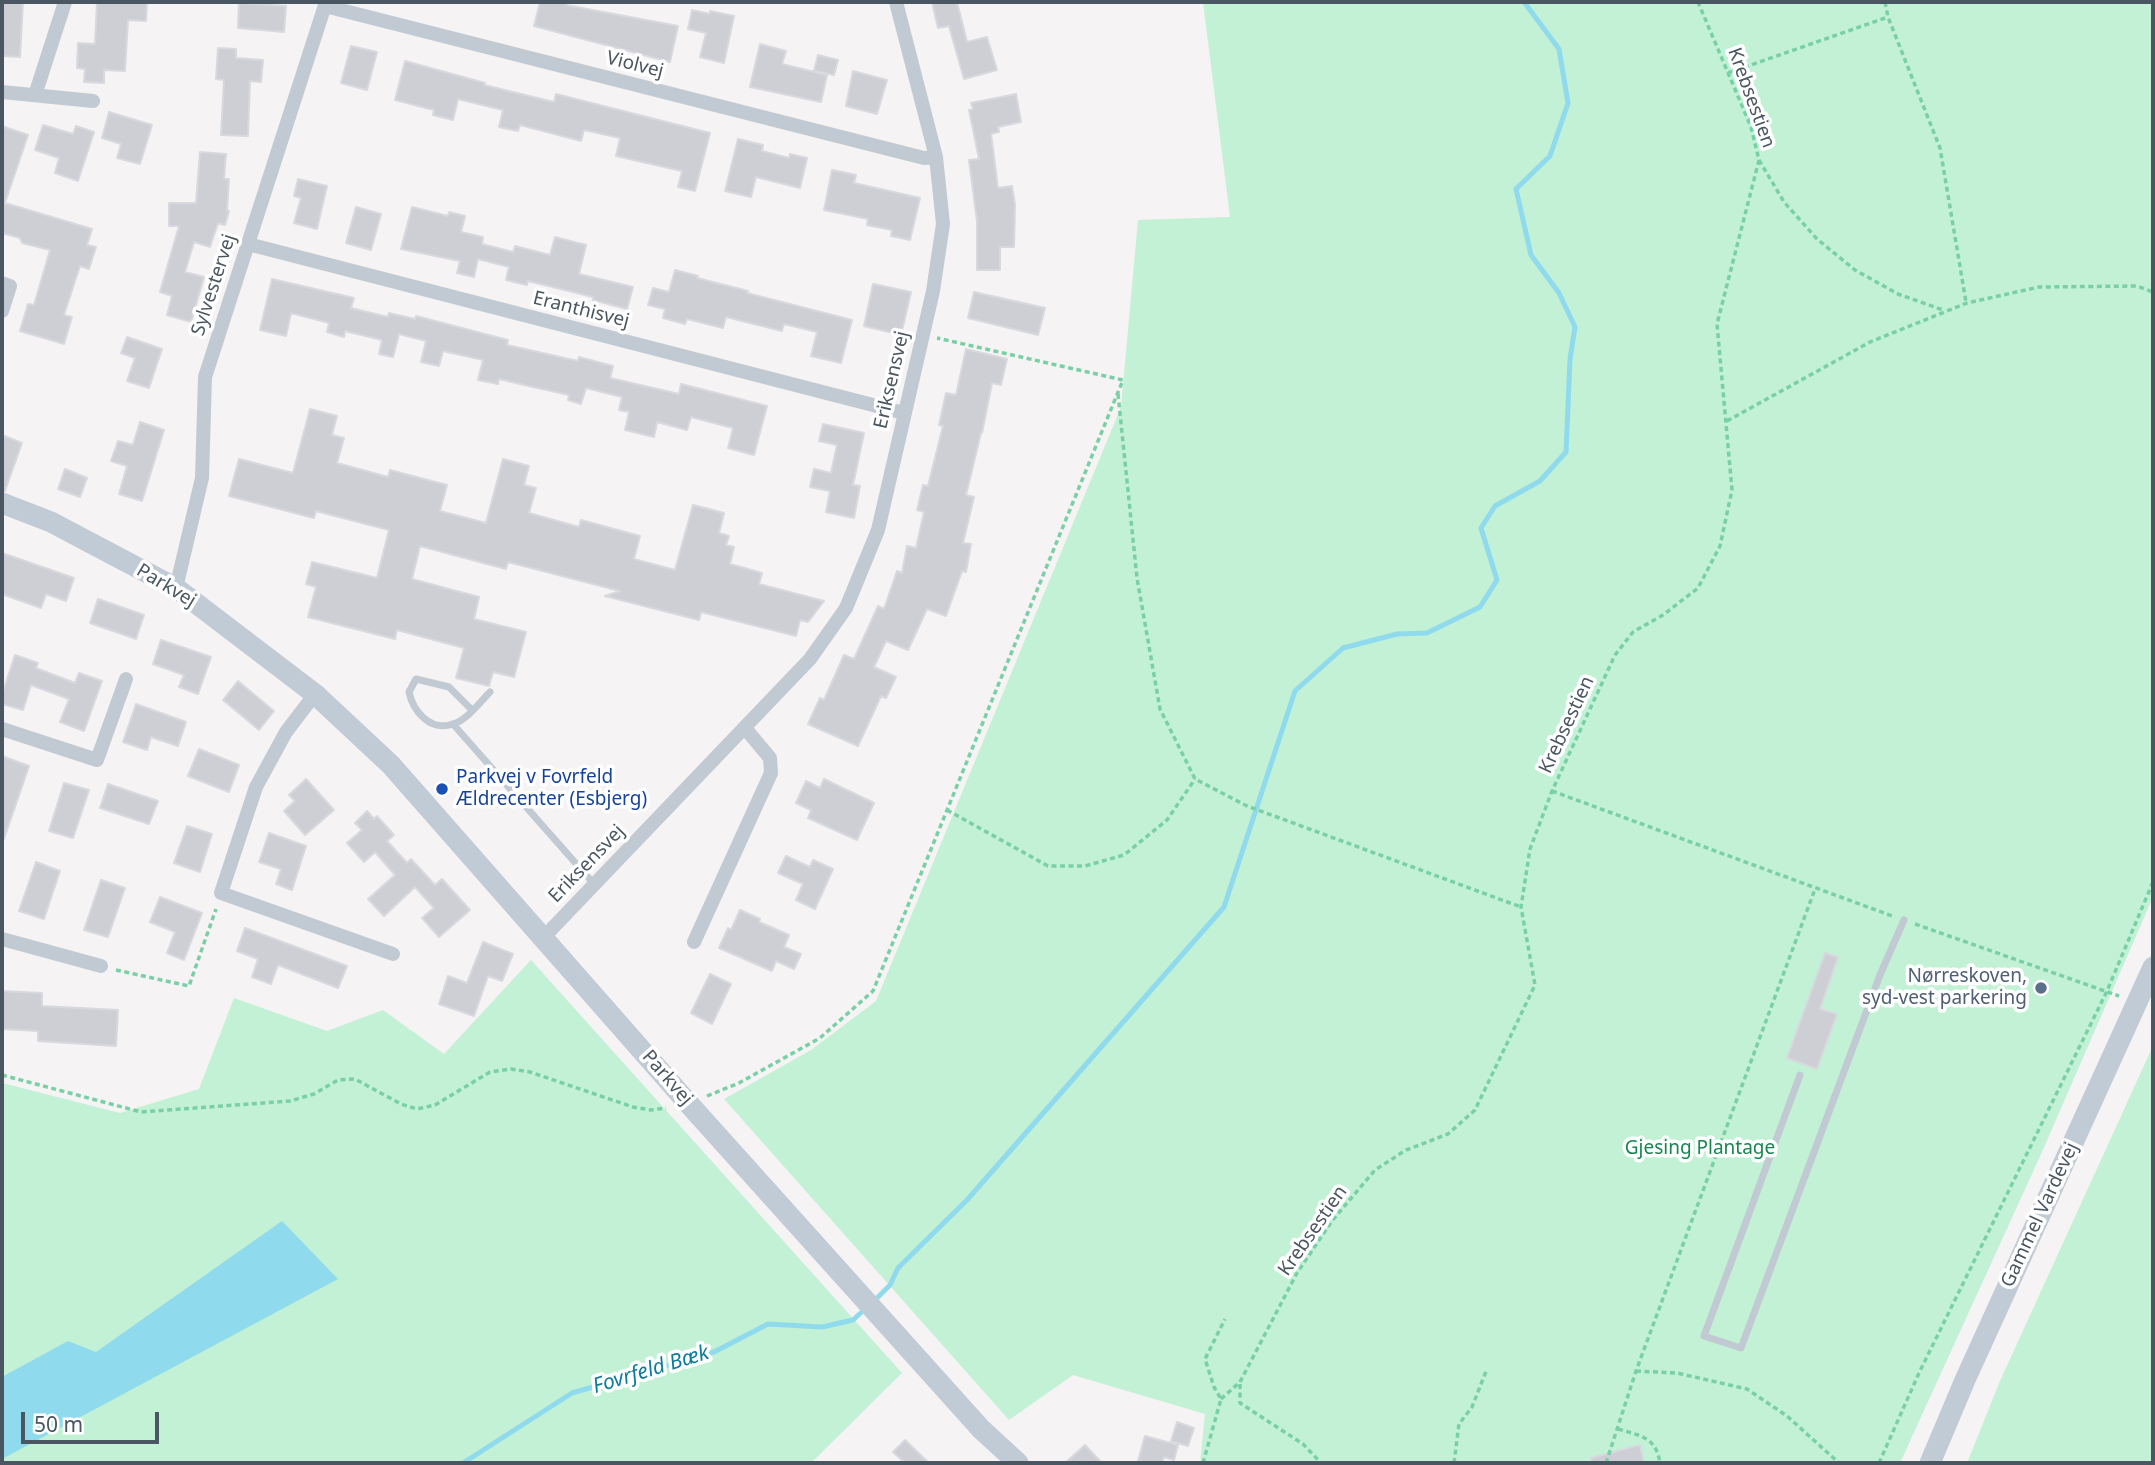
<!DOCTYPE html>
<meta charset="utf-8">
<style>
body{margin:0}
#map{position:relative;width:2155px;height:1465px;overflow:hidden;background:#f5f3f3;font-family:"Noto Sans",sans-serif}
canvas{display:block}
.frame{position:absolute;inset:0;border:4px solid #4a5661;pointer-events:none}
.scale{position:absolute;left:21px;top:1412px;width:138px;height:32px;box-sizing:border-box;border:4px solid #4a5661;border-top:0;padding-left:9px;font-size:21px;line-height:24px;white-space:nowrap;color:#4a5661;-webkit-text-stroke:5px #fff;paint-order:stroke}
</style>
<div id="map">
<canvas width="2155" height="1465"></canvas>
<div class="frame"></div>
<div class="scale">50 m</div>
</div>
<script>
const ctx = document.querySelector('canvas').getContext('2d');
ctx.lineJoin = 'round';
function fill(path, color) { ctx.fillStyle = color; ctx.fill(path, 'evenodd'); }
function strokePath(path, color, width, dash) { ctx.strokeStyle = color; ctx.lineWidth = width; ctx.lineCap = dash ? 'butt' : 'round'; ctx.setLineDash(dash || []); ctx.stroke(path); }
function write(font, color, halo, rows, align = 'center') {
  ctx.font = font + ' "Noto Sans",sans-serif'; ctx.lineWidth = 7; ctx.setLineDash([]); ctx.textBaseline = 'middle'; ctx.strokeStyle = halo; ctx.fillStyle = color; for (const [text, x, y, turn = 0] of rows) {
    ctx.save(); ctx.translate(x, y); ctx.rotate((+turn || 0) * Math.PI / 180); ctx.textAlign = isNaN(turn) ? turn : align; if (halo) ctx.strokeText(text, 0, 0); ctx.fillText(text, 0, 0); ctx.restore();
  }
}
const green = new Path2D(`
 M 1203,2 L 2153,2 L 2153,897 L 2042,1152 L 1900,1463 L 1200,1463 L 1205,1414 L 1073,1375 L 1009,1420 L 724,1099 L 811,1050 L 876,1001 L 1121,407 L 1138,220 L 1230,217 Z
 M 531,960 L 902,1373 L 811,1463 L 2,1463 L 2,1083 L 120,1113 L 199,1089 L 234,998 L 327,1031 L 383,1010 L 444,1054 Z
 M 2153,1046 L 2153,1463 L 1967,1463 L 2000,1381 Z`);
const water = new Path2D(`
 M 282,1221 L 338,1279 L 2,1459 L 2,1377 L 68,1341 L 96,1352 Z`);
const stream = new Path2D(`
 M 873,1302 L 890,1285 L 898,1268 L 967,1200 L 1224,907 L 1295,691 L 1343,648 L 1397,634 L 1427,633 L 1480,607 L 1497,580 L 1481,528 L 1495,506 L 1540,481 L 1566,452 L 1570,359 L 1575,327 L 1559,293 L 1531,255 L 1516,189 L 1550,156 L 1568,103 L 1559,49 L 1524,2
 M 463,1463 L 572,1393 L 714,1352 L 768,1324 L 822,1327 L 853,1320 L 866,1308`);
const building = new Path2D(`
 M 2,2 L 23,2 L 20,57 L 2,56 Z
 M 97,2 L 147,2 L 146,21 L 128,20 L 125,71 L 104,70 L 104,83 L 84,82 L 85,69 L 77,68 L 78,43 L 95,44 Z
 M 540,2 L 567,2 L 566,5 L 678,26 L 670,62 L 534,26 Z
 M 932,2 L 957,2 L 967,42 L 987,37 L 997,70 L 964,79 L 949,26 L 938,28 Z
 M 239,3 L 286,6 L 284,32 L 238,28 Z
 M 692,10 L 710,14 L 710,11 L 734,16 L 724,63 L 700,57 L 706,33 L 688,29 Z
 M 760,44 L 786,51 L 782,64 L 827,75 L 821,102 L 750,87 Z
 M 351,46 L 377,52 L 367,90 L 341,83 Z
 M 218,48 L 236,49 L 236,58 L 263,60 L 261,82 L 250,81 L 248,136 L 221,135 L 224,80 L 216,79 Z
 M 818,55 L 838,60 L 834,75 L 814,71 Z
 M 405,61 L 485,83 L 484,85 L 554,102 L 556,94 L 710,133 L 695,191 L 678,187 L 682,171 L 616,156 L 620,138 L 584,130 L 581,141 L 520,125 L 518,131 L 499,127 L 503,110 L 458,99 L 453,120 L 433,115 L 434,110 L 395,100 Z
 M 853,71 L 887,80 L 877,114 L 846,106 Z
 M 1016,94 L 1021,122 L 998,127 L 999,132 L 991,134 L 998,188 L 1012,186 L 1015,205 L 1014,247 L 1000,247 L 1000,270 L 977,270 L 977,221 L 969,160 L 979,159 L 969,110 L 973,109 L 971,103 Z
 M 109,112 L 152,125 L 140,164 L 117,158 L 121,144 L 102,138 Z
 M 43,125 L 73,134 L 76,126 L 94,132 L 78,181 L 55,173 L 59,158 L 35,150 Z
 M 2,126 L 28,135 L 5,203 L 92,229 L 87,245 L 96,247 L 89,269 L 80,266 L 64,315 L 72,317 L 64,344 L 20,331 L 28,304 L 34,305 L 50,250 L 22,243 L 20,238 L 2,233 Z
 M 738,139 L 763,145 L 762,151 L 789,158 L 790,154 L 807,158 L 800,188 L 756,177 L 751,197 L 725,191 Z
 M 200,152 L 226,154 L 224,179 L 229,179 L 227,210 L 229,211 L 225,225 L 218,223 L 210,247 L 194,242 L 185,272 L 204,277 L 191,322 L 167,315 L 172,296 L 160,292 L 179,226 L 169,226 L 169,203 L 196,203 Z
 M 832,170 L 856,175 L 854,183 L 920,198 L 910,240 L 891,236 L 892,230 L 867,225 L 868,219 L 824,210 Z
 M 298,179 L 327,186 L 317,229 L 294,223 L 301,198 L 294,196 Z
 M 356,207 L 381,214 L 371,250 L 346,243 Z
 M 412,207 L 448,216 L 449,212 L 465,216 L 461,232 L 483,237 L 482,244 L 513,252 L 515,246 L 550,255 L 555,237 L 586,245 L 579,274 L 633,287 L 627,309 L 593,300 L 593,297 L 528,281 L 527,285 L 506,280 L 509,267 L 478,259 L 474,277 L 457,273 L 460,261 L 401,249 Z
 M 675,270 L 698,276 L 697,278 L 748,291 L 747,293 L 852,320 L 841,363 L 811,356 L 817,332 L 784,324 L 782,331 L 726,317 L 723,328 L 687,319 L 685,324 L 663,318 L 665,309 L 648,305 L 653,288 L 669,292 Z
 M 272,279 L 354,298 L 351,308 L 388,317 L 389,313 L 415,319 L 416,316 L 508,340 L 507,345 L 578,361 L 579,357 L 613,366 L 610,378 L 679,394 L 681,384 L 767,406 L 754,455 L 728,448 L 733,428 L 691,417 L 687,430 L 657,422 L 654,437 L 625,430 L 629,412 L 619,410 L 622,397 L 586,388 L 581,404 L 568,400 L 569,395 L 533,387 L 499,379 L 498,384 L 478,380 L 483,360 L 443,351 L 439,366 L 421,362 L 426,341 L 399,334 L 393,357 L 379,354 L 382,340 L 345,331 L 344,337 L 327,332 L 329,323 L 291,313 L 286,336 L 260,330 Z
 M 873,284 L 911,292 L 901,335 L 864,326 Z
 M 974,292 L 1045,308 L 1038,335 L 968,318 Z
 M 127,337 L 162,349 L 149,388 L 127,381 L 135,358 L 121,353 Z
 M 966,349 L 1007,359 L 1001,385 L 992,383 L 982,433 L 981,433 L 966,495 L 974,497 L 963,543 L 971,544 L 966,572 L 962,571 L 946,616 L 927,609 L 908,650 L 886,641 L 874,667 L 896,677 L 886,698 L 881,696 L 858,746 L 808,724 L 820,698 L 824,700 L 844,655 L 854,659 L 878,606 L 884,609 L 897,571 L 902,573 L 907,546 L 916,548 L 924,512 L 917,510 L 923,485 L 928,486 L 943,426 L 939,425 L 946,393 L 956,395 Z
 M 310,409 L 337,416 L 332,435 L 344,438 L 337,463 L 388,477 L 390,470 L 447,485 L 440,511 L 486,523 L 503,459 L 529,466 L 524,485 L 536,488 L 529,513 L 579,527 L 581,520 L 640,536 L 634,559 L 675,570 L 693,505 L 724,513 L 719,533 L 729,536 L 726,545 L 734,547 L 730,564 L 762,573 L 759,584 L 824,601 L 808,622 L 800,620 L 796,636 L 701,612 L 699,620 L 605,596 L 620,591 L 508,562 L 506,569 L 420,546 L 412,579 L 479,597 L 474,619 L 526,632 L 514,677 L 493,672 L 489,686 L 456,678 L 464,648 L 397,630 L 395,639 L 308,617 L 316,587 L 306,584 L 312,562 L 377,578 L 389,530 L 316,511 L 314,518 L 229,496 L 239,459 L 293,473 Z
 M 140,422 L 164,430 L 142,501 L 119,494 L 127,466 L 111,461 L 118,441 L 133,445 Z
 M 823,424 L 864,433 L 853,485 L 860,486 L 854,518 L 826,512 L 830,491 L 810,487 L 814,469 L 831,473 L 837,445 L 819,441 Z
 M 2,435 L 22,443 L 5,491 L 2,490 Z
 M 65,469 L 87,478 L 80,497 L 58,489 Z
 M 2,553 L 74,578 L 66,601 L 46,594 L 41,608 L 2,594 Z
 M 98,599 L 144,615 L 136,639 L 90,623 Z
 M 161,640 L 211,657 L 198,694 L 179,687 L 184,675 L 153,664 Z
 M 15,655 L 38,663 L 36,668 L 75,683 L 79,673 L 102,681 L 84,731 L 60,722 L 69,699 L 31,685 L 23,710 L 2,704 L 2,695 Z
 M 238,681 L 274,711 L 259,730 L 223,700 Z
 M 136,704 L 186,722 L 178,746 L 151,737 L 147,750 L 123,742 Z
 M 199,749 L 239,765 L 229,792 L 188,776 Z
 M 2,756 L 29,766 L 4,839 L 2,838 Z
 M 306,779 L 334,810 L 305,835 L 284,811 L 295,801 L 289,795 Z
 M 824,779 L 874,803 L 857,840 L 808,818 L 811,810 L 796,803 L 806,781 L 820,788 Z
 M 64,783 L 89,790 L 73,838 L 49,831 Z
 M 108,784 L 158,801 L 149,824 L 100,808 Z
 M 367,811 L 374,819 L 377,816 L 394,835 L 387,841 L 407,863 L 411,859 L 435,885 L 442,879 L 470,910 L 439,937 L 422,918 L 434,908 L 415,887 L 384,916 L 368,899 L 395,875 L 375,852 L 364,862 L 347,843 L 362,830 L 355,823 Z
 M 187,826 L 212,834 L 200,872 L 174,863 Z
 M 269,833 L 306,846 L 292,890 L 276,884 L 281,869 L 259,862 Z
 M 786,856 L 810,867 L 813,860 L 833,869 L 815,909 L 796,900 L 803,884 L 778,873 Z
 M 36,862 L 60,871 L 44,919 L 19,911 Z
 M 101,880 L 125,888 L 108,937 L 84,930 Z
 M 160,897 L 202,913 L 184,960 L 167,953 L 175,932 L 150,922 Z
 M 740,910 L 760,919 L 759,922 L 789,935 L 784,947 L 801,954 L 794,969 L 776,961 L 772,971 L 719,948 L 728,928 L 731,930 Z
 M 245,928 L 347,966 L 338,988 L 278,965 L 271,984 L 252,977 L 258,959 L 237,951 Z
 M 483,942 L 513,954 L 502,981 L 488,976 L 474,1016 L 439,1004 L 448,976 L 467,983 Z
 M 1825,953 L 1838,957 L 1820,1009 L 1837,1014 L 1817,1069 L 1787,1058 Z
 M 710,974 L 731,984 L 712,1024 L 691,1013 Z
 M 2,991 L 42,993 L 42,1006 L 118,1010 L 116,1046 L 38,1041 L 38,1031 L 2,1029 Z
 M 1177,1422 L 1194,1428 L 1188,1446 L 1171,1441 Z
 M 1145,1436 L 1178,1445 L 1174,1460 L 1164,1457 L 1162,1463 L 1138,1461 Z
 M 905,1440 L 929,1463 L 905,1463 L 893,1452 Z
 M 1085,1445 L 1102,1463 L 1065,1463 Z
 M 1640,1445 L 1644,1463 L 1592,1463 L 1591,1458 Z`);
const path = new Path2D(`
 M 1885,2 L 1888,17 L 1940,148 L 1966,302
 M 1728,73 L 1888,17
 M 1759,160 L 1784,202 L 1817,239 L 1855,270 L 1898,294 L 1943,310
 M 1118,394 L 1137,578 L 1160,709 L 1195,779 L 1247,806 L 1521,907
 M 1727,421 L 1870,342 L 1967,303 L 2039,287 L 2137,286 L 2153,292
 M 1552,791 L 1895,917
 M 947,810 L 1048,866 L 1085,866 L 1124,855 L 1167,820 L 1195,779
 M 1915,924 L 2119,996
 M 116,970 L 189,986 L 216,909
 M 2,1075 L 141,1112 L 290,1101 L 314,1094 L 338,1080 L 355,1079 L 401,1104 L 417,1109 L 435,1105 L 490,1072 L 511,1069 L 530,1072 L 633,1107 L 651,1110 L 666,1108
 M 707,1096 L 739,1083 L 820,1038 L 873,991 L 1123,380 L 937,338
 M 1636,1371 L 1677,1373 L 1747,1389 L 1787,1416 L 1839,1463
 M 1240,1384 L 1240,1403 L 1303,1444 L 1321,1463
 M 1221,1399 L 1240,1382 L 1297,1273 L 1332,1221 L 1375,1170 L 1406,1150 L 1448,1134 L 1475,1110 L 1535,985 L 1521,907 L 1530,849 L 1552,791 L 1615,655 L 1633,632 L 1663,615 L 1698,588 L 1720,546 L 1732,490 L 1717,324 L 1759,160 L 1751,127 L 1698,2
 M 1618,1429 C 1641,1436 1656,1437 1660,1463
 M 1203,1463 L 1221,1399 L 1214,1387 L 1205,1359 L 1225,1319
 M 1454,1463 L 1459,1424 L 1472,1407 L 1487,1369
 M 1606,1463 L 1636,1371 L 1815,889
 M 1879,1463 L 1919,1373 L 2107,991 L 2153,882`);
const lane = new Path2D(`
 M 472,710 L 449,687 L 416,679 L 409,692 C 413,711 430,732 453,724 C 467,720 480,702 490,692
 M 453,724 L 594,884
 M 1800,1075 L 1704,1336 L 1741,1348 L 1880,975 L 1904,920`);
const street = new Path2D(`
 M 325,6 L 924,158 L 936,157
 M 2,92 L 93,101
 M 35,95 L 65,2
 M 248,244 L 904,413
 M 2,283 L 10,286 L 2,311
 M 176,588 L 202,478 L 205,377 L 326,2
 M 315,694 L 286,732 L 256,787 L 221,893 L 393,954
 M 2,729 L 97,760 L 126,679
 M 544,937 L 810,659 L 846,608 L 878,530 L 933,291 L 943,224 L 936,157 L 896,2
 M 2,939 L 101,966
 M 694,942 L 771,773 L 770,758 L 745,728`);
const secondary = new Path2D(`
 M 2,503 L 51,522 L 176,588 L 315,694 L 391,765 L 688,1103 L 981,1429 L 1018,1463
 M 1930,1463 L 1965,1380 L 2153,967`);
const markers = [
 [442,789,7,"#1a4fb4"],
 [2041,988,7,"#5c6f8a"]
];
const streetNames = [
 ["Violvej",635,65,14],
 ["Krebsestien",1751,98,70],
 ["Sylvestervej",214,285,-72],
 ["Eranthisvej",581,310,14],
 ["Eriksensvej",892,380,-77],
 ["Parkvej",166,586,31],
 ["Krebsestien",1567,725,-65],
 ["Eriksensvej",587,864,-46],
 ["Parkvej",667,1078,49],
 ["Gammel Vardevej",2040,1215,-65],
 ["Krebsestien",1313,1231,-55]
];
const transitNames = [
 ["Parkvej v Fovrfeld",456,778],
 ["Ældrecenter (Esbjerg)",456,800]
];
const serviceNames = [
 ["Nørreskoven,",2027,977],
 ["syd-vest parkering",2027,999]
];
const parkNames = [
 ["Gjesing Plantage",1700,1149]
];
const waterNames = [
 ["Fovrfeld Bæk",651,1370,-17]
];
fill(green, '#c3f1d5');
fill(water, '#90daee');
strokePath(stream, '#90daee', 5);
fill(building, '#cdcfd5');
strokePath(building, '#d7d9de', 2);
strokePath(path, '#7ad0a6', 3.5, [5, 3.5]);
strokePath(lane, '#c1cad2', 7);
strokePath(street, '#c1cad2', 14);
strokePath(secondary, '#c1cbd6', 21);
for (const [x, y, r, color] of markers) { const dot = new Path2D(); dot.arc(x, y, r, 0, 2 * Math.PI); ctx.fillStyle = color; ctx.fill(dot); strokePath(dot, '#fff', 2.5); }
write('19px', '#4a5661', '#fff', streetNames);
write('19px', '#164399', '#fff', transitNames, 'left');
write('19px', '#4e5e75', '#fff', serviceNames, 'right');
write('19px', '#17864f', '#fff', parkNames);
write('italic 21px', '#0c7c9b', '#fff', waterNames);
</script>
